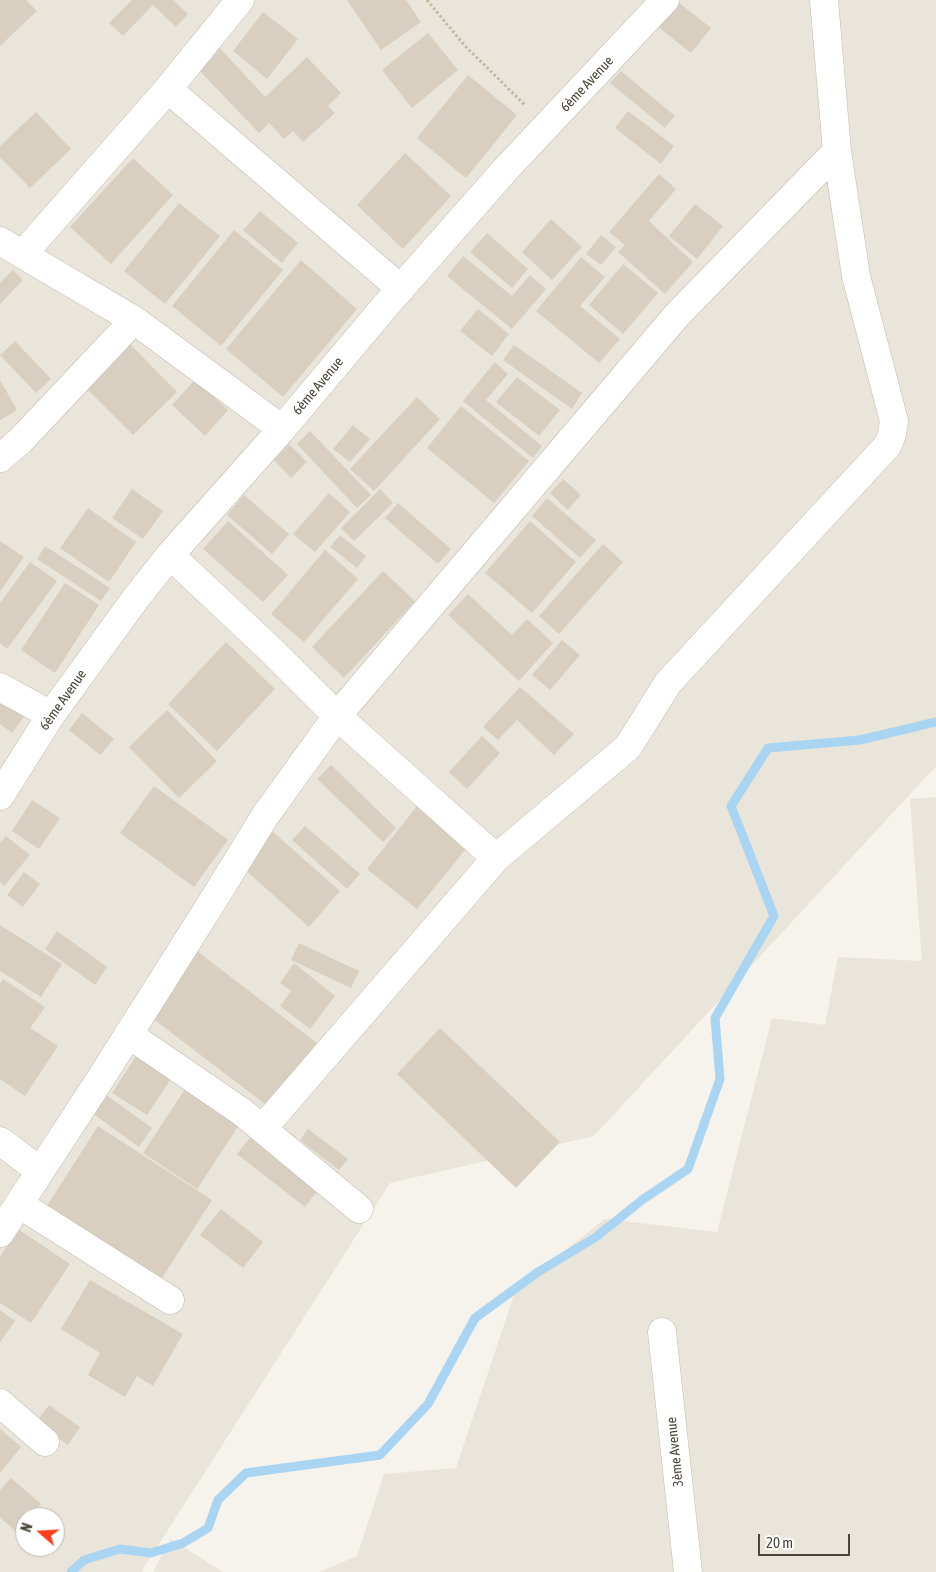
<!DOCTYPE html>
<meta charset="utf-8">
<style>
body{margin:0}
#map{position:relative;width:936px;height:1572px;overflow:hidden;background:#f6f3ec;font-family:"Asap Condensed",sans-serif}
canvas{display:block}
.north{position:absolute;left:15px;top:1507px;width:50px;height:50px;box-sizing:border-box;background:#fff;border:1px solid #b7b4b0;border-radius:50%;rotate:289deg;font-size:14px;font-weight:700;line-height:20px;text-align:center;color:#4b4439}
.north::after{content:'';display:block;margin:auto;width:18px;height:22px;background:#fc3f1d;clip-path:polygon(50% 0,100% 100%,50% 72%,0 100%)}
.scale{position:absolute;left:758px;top:1534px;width:92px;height:22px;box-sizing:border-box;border:2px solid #4b4439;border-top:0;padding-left:6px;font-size:15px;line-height:18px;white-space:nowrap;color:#4b4439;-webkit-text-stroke:4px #fff;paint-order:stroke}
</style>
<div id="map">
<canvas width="936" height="1572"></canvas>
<div class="north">N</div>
<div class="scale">20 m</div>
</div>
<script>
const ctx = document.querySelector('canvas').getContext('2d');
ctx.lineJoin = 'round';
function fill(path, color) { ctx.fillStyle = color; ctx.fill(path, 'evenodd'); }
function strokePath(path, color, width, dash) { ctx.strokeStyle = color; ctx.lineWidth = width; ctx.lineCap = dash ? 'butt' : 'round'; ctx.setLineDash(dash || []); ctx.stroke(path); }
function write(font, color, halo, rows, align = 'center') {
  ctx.font = font + ' "Asap Condensed",sans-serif'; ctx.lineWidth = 5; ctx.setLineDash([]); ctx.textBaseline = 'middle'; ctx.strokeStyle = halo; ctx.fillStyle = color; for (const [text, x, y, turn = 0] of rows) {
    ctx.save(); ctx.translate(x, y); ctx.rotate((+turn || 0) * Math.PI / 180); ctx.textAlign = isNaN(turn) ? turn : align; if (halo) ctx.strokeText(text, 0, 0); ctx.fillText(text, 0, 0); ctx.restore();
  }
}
const residential = new Path2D(`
 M 0,0 L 936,0 L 936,766 L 594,1136 L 390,1183 L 141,1572 L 0,1572 ZM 25,1517 L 55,1517 L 55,1547 L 25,1547 Z
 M 936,797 L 936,1572 L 319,1572 L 357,1556 L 384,1474 L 456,1468 L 516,1289 L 605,1219 L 717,1232 L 772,1018 L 825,1025 L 838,957 L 922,961 L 910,799 Z
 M 171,1539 L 223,1572 L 153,1572 Z`);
const stream = new Path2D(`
 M 71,1572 L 84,1560 L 120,1549 L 151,1553 L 183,1543 L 208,1528 L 218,1500 L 246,1473 L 380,1455 L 428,1404 L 475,1318 L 538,1272 L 596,1237 L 642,1200 L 688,1169 L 720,1079 L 715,1018 L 774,916 L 731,806 L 768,748 L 860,740 L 936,722`);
const building = new Path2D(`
 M 0,0 L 26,0 L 37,11 L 0,46 Z
 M 132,0 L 173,0 L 188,14 L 176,27 L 153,5 L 123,36 L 109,23 Z
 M 347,0 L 406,0 L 421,22 L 381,50 Z
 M 678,2 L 711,28 L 691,53 L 658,27 Z
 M 263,12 L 298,39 L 267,79 L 233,51 Z
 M 428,33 L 458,70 L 412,108 L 382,70 Z
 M 218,46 L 265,97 L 307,57 L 341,93 L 328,106 L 335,113 L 303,142 L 293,131 L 284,139 L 269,123 L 259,133 L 196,67 Z
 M 621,71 L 675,116 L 665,128 L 610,83 Z
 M 468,75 L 517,115 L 466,178 L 417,138 Z
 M 628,111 L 674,146 L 661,164 L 615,128 Z
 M 36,112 L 71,149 L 30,188 L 0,157 L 0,146 Z
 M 405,153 L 451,196 L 403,249 L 357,205 Z
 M 133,158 L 173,195 L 111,264 L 70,227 Z
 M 659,174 L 676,189 L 649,221 L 693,262 L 665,294 L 618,252 L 625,245 L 609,232 Z
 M 179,203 L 220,236 L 165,304 L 124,271 Z
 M 695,204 L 723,226 L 697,259 L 669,236 Z
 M 260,211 L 298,243 L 282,263 L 243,230 Z
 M 551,219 L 582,247 L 552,280 L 522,252 Z
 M 234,230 L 283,270 L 221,346 L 172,306 Z
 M 487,233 L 528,269 L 512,288 L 470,252 Z
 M 601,235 L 616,247 L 601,265 L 586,254 Z
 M 463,256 L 512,296 L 530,275 L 546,289 L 512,329 L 447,276 Z
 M 581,257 L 605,277 L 580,306 L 620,339 L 599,363 L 536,311 Z
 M 301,260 L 357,309 L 283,397 L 226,349 Z
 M 623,264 L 658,293 L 623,334 L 589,305 Z
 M 13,270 L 23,280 L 0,304 L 0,283 Z
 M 478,309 L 509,334 L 492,356 L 460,331 Z
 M 15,341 L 51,379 L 36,393 L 0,355 Z
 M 130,344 L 177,392 L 133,435 L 86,388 Z
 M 514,345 L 582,393 L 572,409 L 503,360 Z
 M 495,362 L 508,374 L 486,400 L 542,446 L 533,458 L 463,401 Z
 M 517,377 L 560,410 L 539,436 L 496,402 Z
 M 0,380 L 17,410 L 0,420 Z
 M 195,380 L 228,410 L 205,436 L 172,405 Z
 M 417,397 L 440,419 L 374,491 L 350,469 Z
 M 461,406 L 529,461 L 494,503 L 427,448 Z
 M 353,425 L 370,439 L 350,462 L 333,449 Z
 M 310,431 L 371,495 L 357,508 L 297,444 Z
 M 289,444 L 307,462 L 291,478 L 274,460 Z
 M 563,479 L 581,495 L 568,510 L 550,493 Z
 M 132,489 L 163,511 L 143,539 L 112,518 Z
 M 380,489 L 393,503 L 354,541 L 341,528 Z
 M 329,493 L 350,512 L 315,552 L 293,534 Z
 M 244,495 L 289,534 L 272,554 L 227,515 Z
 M 547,498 L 596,540 L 580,558 L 532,516 Z
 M 398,503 L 451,549 L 438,564 L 385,518 Z
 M 88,508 L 136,542 L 109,582 L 60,548 Z
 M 228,521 L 288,575 L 263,602 L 203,549 Z
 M 530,521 L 576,562 L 532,613 L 485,573 Z
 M 340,535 L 366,556 L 357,568 L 330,547 Z
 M 0,541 L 24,557 L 0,592 Z
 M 603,544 L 623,562 L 559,634 L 539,616 Z
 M 45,546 L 110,588 L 101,601 L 37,559 Z
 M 325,550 L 358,579 L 304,642 L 271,614 Z
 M 30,562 L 57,581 L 7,649 L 0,643 L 0,603 Z
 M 383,571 L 415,601 L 344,678 L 312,647 Z
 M 65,583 L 99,605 L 55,673 L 21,650 Z
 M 468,594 L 512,635 L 527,619 L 553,643 L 519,681 L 448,615 Z
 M 562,640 L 580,655 L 550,690 L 532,675 Z
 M 226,642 L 275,689 L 217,751 L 168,704 Z
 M 520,687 L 574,734 L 554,755 L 517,720 L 498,740 L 483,727 Z
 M 0,694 L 27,713 L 12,733 L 0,724 Z
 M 167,710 L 217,761 L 179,798 L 129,747 Z
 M 82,713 L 114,739 L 100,755 L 69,730 Z
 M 482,736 L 500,753 L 467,789 L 449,772 Z
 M 331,765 L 396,828 L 383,842 L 317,779 Z
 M 154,786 L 228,840 L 194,887 L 120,833 Z
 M 32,800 L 60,818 L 39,849 L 12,831 Z
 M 418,805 L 469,845 L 417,909 L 367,869 Z
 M 305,826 L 360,874 L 347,889 L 292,840 Z
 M 273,832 L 340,891 L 309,927 L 242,867 Z
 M 6,836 L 30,855 L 4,886 L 0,882 L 0,843 Z
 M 24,872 L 40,884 L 23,907 L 7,895 Z
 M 0,925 L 62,964 L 41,997 L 0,971 Z
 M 57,931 L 107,967 L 95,985 L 45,949 Z
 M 299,943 L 359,971 L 351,988 L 291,960 Z
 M 197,951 L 317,1043 L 269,1107 L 148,1015 Z
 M 294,963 L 335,996 L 310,1029 L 280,1006 L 291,991 L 280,983 Z
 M 3,979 L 45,1007 L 30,1028 L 58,1046 L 25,1096 L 0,1079 L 0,984 Z
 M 440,1028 L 560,1142 L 516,1188 L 397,1074 Z
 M 138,1053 L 173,1076 L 147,1115 L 112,1093 Z
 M 191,1080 L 245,1116 L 197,1189 L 143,1153 Z
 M 101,1091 L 152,1128 L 139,1147 L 88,1110 Z
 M 98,1126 L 212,1200 L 157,1286 L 43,1212 Z
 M 308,1129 L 348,1159 L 339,1170 L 300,1140 Z
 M 253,1134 L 321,1186 L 305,1207 L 237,1154 Z
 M 221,1209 L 263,1242 L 243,1268 L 200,1235 Z
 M 18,1229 L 70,1264 L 31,1323 L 0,1303 L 0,1257 Z
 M 90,1280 L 183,1334 L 153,1386 L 137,1376 L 125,1397 L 88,1375 L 100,1353 L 61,1329 Z
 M 0,1310 L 15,1321 L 0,1342 Z
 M 49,1405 L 80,1427 L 68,1445 L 36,1422 Z
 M 0,1429 L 21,1447 L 0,1473 Z
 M 11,1478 L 41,1504 L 29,1517 L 25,1517 L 25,1522 L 16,1532 L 0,1517 L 0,1490 Z`);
const path = new Path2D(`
 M 427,0 L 465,46 L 525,105`);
const street = new Path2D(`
 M 168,89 L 401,289
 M 0,241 L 134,320 L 282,429
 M 23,254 L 168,89 L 240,0
 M 0,458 L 20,441 L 134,320
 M 170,555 L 270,649 L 337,716 L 496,858
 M 0,687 L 51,715
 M 0,796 L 51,715 L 136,598 L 170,555 L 282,429 L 387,304 L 505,170 L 665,0
 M 128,1034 L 242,1112 L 359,1209
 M 263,1128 L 496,858 L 628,747 L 668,683 L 888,445 L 892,434 L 894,421 L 856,276 L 837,151 L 824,0
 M 0,1141 L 40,1171
 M 19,1204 L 170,1300
 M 0,1233 L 101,1078 L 214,899 L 265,816 L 337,716 L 677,315 L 837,151
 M 662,1332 L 688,1572
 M 0,1403 L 45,1442`);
const streetNames = [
 ["6ème Avenue",587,84,-47],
 ["6ème Avenue",318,386,-50],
 ["6ème Avenue",63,700,-55],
 ["3ème Avenue",675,1452,-96]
];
fill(residential, '#eae5da');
strokePath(stream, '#a9d4f2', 9);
fill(building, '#d8cfc1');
strokePath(street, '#c2bbae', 29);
strokePath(path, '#c4b79f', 3, [2.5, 2.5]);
strokePath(street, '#fff', 28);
write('14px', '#4b4439', '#fff', streetNames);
</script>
